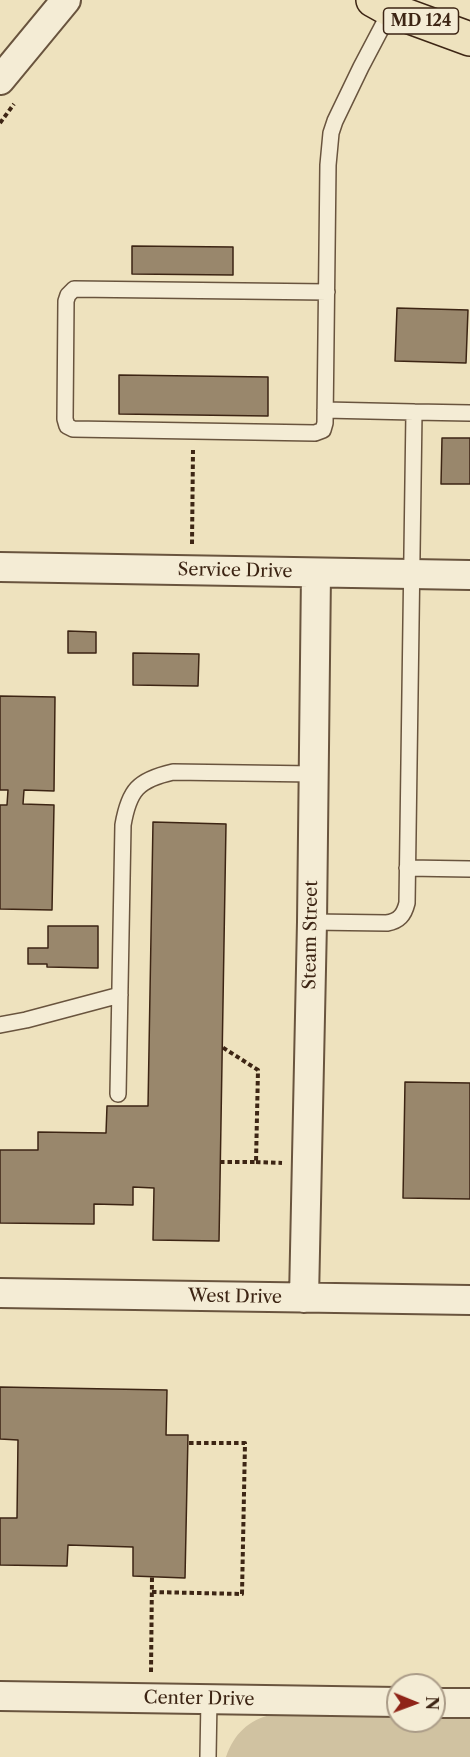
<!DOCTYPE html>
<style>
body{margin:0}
#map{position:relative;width:470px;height:1757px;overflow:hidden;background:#eee2be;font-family:"Libre Caslon Text",serif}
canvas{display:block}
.north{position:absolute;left:386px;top:1673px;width:60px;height:60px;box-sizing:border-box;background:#f4ecd5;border:2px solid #ab9c88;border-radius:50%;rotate:91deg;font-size:16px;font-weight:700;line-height:24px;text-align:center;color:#3d2514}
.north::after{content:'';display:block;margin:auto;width:21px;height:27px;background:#8f2418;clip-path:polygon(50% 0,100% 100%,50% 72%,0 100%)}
</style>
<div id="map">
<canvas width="470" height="1757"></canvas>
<div class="north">N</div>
</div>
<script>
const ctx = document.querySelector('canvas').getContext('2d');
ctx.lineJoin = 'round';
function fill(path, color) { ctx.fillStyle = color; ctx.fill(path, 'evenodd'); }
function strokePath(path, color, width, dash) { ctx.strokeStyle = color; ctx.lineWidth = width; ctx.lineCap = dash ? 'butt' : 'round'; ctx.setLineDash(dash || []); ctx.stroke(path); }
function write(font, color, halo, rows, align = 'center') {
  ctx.font = font + ' "Libre Caslon Text",serif'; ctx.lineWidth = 5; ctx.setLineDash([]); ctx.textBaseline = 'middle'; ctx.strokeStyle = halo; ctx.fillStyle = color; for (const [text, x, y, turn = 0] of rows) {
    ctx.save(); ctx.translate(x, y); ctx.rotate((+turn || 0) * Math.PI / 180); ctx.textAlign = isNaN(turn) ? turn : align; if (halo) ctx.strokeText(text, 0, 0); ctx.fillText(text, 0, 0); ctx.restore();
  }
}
const green = new Path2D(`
 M 273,1714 L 398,1715 L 398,1721 L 434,1721 L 434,1716 L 470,1716 L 470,1757 L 226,1757 C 234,1734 248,1720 273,1714 Z`);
const building = new Path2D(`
 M 132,246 L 233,247 L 233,275 L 132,274 Z
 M 397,308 L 468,310 L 466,363 L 395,361 Z
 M 119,375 L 268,377 L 268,416 L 119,414 Z
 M 442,438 L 470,438 L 470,484 L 441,484 Z
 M 68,631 L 96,632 L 96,653 L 68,653 Z
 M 133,653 L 199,654 L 198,686 L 133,685 Z
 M 0,696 L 55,697 L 54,791 L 24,790 L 23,804 L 54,805 L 52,910 L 0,909 L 0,805 L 7,805 L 8,790 L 0,790 Z
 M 153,822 L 226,824 L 219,1241 L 153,1240 L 154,1188 L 133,1187 L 133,1205 L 94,1204 L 94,1224 L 0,1223 L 0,1150 L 38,1150 L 38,1132 L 106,1133 L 107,1106 L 148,1106 Z
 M 48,926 L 98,926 L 98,968 L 47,967 L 47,964 L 28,964 L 28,948 L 48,948 Z
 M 405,1082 L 470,1083 L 470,1199 L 403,1198 Z
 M 0,1387 L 167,1390 L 166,1435 L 188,1435 L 185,1578 L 133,1576 L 133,1547 L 68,1545 L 67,1566 L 0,1565 L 0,1518 L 17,1518 L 18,1440 L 0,1439 Z`);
const path = new Path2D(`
 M 0,123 L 14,104
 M 192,544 L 193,450
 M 220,1162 L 256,1162 L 258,1070 L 222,1047
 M 256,1162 L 282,1163
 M 152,1592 L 242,1594 L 245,1443 L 187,1443
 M 151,1672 L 152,1577`);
const service = new Path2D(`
 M 327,292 L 74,289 L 68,295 L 66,301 L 65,419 L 67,426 L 73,429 L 315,433 L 323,430 L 325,423 L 328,165 L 331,133 L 335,121 L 361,67 L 391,10
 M 325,410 L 414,412
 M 407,868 L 470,869
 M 312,922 L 387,923 C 399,921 404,915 407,903 L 414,412 L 470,413
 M 0,1025 L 26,1020 L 120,995
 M 118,1094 L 123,825 C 129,790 138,780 173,772 L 314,774
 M 208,1757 L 209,1699`);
const minor = new Path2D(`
 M 0,80 L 66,0
 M 0,567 L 470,575
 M 0,1293 L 470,1300
 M 304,1298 L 312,922 L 316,573
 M 0,1696 L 398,1702
 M 434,1703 L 470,1703`);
const primary = new Path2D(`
 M 373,0 L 391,10 L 470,39`);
const shields = [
 [421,21,75]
];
const shieldNames = [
 ["MD 124",421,21]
];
const streetNames = [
 ["Service Drive",235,571,1],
 ["Steam Street",311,935,-89],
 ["West Drive",235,1297,1],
 ["Center Drive",199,1699,1]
];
fill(green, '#d0c2a1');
fill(building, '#99876c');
strokePath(building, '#3d2514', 1.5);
strokePath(service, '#69543e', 18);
strokePath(minor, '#69543e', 32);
strokePath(primary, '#3d2514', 36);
strokePath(path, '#3d2514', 4, [4.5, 3]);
strokePath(service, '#f4ecd5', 15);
strokePath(minor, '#f4ecd5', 28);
strokePath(primary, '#eee2be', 33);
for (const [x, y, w] of shields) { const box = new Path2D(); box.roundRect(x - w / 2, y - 13, w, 26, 4.5); ctx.fillStyle = '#f4ecd5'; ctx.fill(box); strokePath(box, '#3d2514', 1.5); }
write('bold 16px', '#3d2514', null, shieldNames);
write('18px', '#3d2514', '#f4ecd5', streetNames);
</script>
